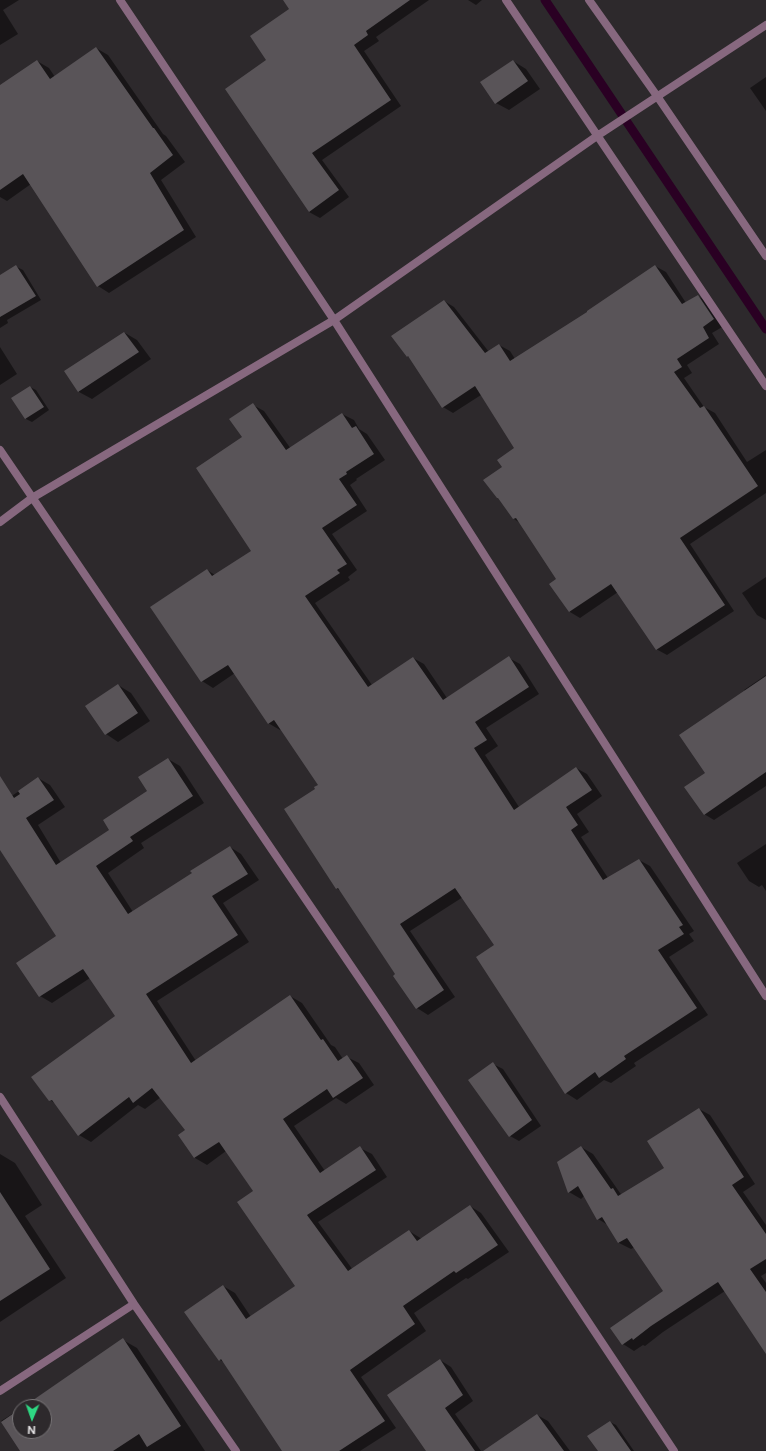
<!DOCTYPE html>
<style>
body{margin:0}
#map{position:relative;width:766px;height:1451px;overflow:hidden;background:#2d292c;font-family:"Public Sans",sans-serif}
canvas{display:block}
.north{position:absolute;left:12px;top:1399px;width:40px;height:40px;box-sizing:border-box;background:#2d292c;border:1px solid #777476;border-radius:50%;rotate:182deg;font-size:11px;font-weight:700;line-height:16px;text-align:center;color:#e6e4e6}
.north::after{content:'';display:block;margin:auto;width:14px;height:18px;background:#2ed883;clip-path:polygon(50% 0,100% 100%,50% 72%,0 100%)}
</style>
<div id="map">
<canvas width="766" height="1451"></canvas>
<div class="north">N</div>
</div>
<script>
const ctx = document.querySelector('canvas').getContext('2d');
ctx.lineJoin = 'round';
function fill(path, color) { ctx.fillStyle = color; ctx.fill(path, 'evenodd'); }
function strokePath(path, color, width, dash) { ctx.strokeStyle = color; ctx.lineWidth = width; ctx.lineCap = dash ? 'butt' : 'round'; ctx.setLineDash(dash || []); ctx.stroke(path); }
const shadow = new Path2D(`
 M 0,0 L 19,0 L 3,10 L 18,34 L 0,45 Z
 M 284,0 L 429,0 L 376,37 L 379,41 L 364,51 L 401,106 L 322,160 L 349,197 L 320,218 L 309,212 L 268,61 L 290,9 Z
 M 468,0 L 482,0 L 476,5 Z
 M 96,48 L 108,55 L 163,134 L 166,136 L 185,162 L 161,180 L 196,237 L 109,293 L 98,286 L 31,184 L 7,201 L 0,197 L 0,86 L 37,61 L 49,68 L 55,77 Z
 M 513,61 L 526,69 L 540,89 L 509,110 L 496,103 Z
 M 766,77 L 766,111 L 750,88 Z
 M 655,266 L 666,272 L 686,303 L 698,296 L 708,302 L 724,326 L 712,333 L 719,344 L 687,365 L 692,373 L 684,378 L 704,407 L 715,413 L 747,462 L 766,450 L 766,493 L 690,544 L 734,611 L 667,655 L 656,649 L 618,592 L 580,618 L 570,612 L 558,579 L 520,523 L 514,519 L 503,467 L 516,448 L 481,395 L 453,413 L 443,407 L 411,358 L 407,356 L 444,301 L 454,307 L 489,352 L 499,345 L 510,351 L 515,359 L 589,312 Z
 M 17,267 L 23,270 L 41,300 L 7,320 L 8,323 L 0,328 L 0,277 Z
 M 125,333 L 137,340 L 151,359 L 92,399 L 79,392 L 66,372 Z
 M 0,347 L 17,374 L 0,385 Z
 M 30,387 L 36,390 L 49,410 L 32,422 L 26,419 Z
 M 253,405 L 264,411 L 291,449 L 342,414 L 354,420 L 359,429 L 367,434 L 385,460 L 356,479 L 357,480 L 350,485 L 367,511 L 332,534 L 357,570 L 348,577 L 350,580 L 315,603 L 372,685 L 413,658 L 424,664 L 447,698 L 509,658 L 520,664 L 539,694 L 486,728 L 498,746 L 485,755 L 519,807 L 576,768 L 587,774 L 602,796 L 577,814 L 589,832 L 581,837 L 608,878 L 639,860 L 650,866 L 694,931 L 689,934 L 694,941 L 669,957 L 708,1015 L 634,1063 L 636,1066 L 611,1083 L 604,1080 L 577,1100 L 566,1093 L 495,945 L 463,897 L 410,931 L 455,997 L 428,1015 L 417,1008 L 396,975 L 341,891 L 336,888 L 316,789 L 319,785 L 281,729 L 280,730 L 268,723 L 235,673 L 213,688 L 202,681 L 207,570 L 215,575 L 252,551 L 243,437 Z
 M 766,577 L 766,620 L 757,615 L 742,593 Z
 M 766,675 L 766,786 L 714,820 L 704,814 L 707,774 L 745,691 L 744,690 Z
 M 118,685 L 131,693 L 150,721 L 118,742 L 106,734 Z
 M 168,759 L 180,766 L 204,803 L 141,843 L 144,848 L 108,873 L 133,912 L 193,873 L 230,847 L 241,854 L 259,880 L 223,903 L 249,942 L 157,1001 L 196,1061 L 290,996 L 302,1003 L 331,1045 L 335,1047 L 343,1059 L 347,1057 L 359,1063 L 374,1085 L 346,1104 L 336,1098 L 294,1126 L 325,1171 L 360,1148 L 372,1154 L 387,1177 L 318,1222 L 353,1270 L 409,1231 L 422,1239 L 470,1206 L 481,1213 L 509,1252 L 468,1279 L 466,1278 L 414,1313 L 426,1331 L 361,1377 L 396,1428 L 360,1451 L 283,1451 L 225,1363 L 220,1360 L 223,1286 L 235,1293 L 251,1317 L 296,1286 L 254,1192 L 226,1151 L 207,1165 L 195,1158 L 180,1135 L 187,1131 L 161,1097 L 145,1109 L 138,1105 L 91,1142 L 79,1135 L 56,1104 L 50,1100 L 116,1016 L 90,978 L 52,1003 L 40,996 L 58,937 L 0,849 L 0,804 L 38,778 L 50,785 L 65,807 L 38,825 L 61,863 L 111,830 L 148,791 Z
 M 766,844 L 766,891 L 762,885 L 759,887 L 749,881 L 737,863 Z
 M 493,1064 L 503,1069 L 541,1126 L 519,1141 L 510,1136 Z
 M 699,1109 L 710,1115 L 755,1184 L 743,1192 L 766,1225 L 766,1273 L 761,1276 L 766,1283 L 766,1352 L 725,1291 L 663,1332 L 645,1346 L 643,1345 L 634,1351 L 623,1344 L 664,1291 L 635,1247 L 631,1249 L 619,1243 L 608,1225 L 598,1219 L 584,1196 L 581,1199 L 569,1192 L 581,1147 L 593,1154 L 620,1193 L 622,1195 L 666,1168 Z
 M 0,1154 L 15,1163 L 42,1205 L 25,1216 L 66,1278 L 0,1322 Z
 M 123,1340 L 137,1348 L 205,1451 L 21,1451 L 1,1421 L 20,1409 L 20,1431 L 44,1431 L 44,1407 L 23,1407 Z
 M 440,1360 L 451,1367 L 473,1401 L 455,1414 L 481,1451 L 428,1451 Z
 M 537,1415 L 548,1421 L 570,1451 L 484,1451 Z
 M 610,1422 L 616,1425 L 634,1451 L 599,1451 Z`);
const stream = new Path2D(`
 M 545,0 L 766,329`);
const building = new Path2D(`
 M 283,0 L 410,0 L 366,31 L 368,35 L 354,45 L 391,100 L 312,153 L 339,190 L 309,212 L 225,89 L 266,60 L 250,36 L 289,9 Z
 M 96,47 L 153,128 L 154,128 L 173,155 L 150,173 L 184,230 L 97,287 L 23,174 L 0,190 L 0,85 L 37,60 L 50,79 Z
 M 513,60 L 528,81 L 495,104 L 480,82 Z
 M 16,265 L 36,296 L 0,317 L 0,275 Z
 M 655,265 L 682,304 L 698,295 L 714,319 L 703,327 L 709,338 L 677,359 L 682,367 L 674,372 L 700,408 L 704,406 L 758,486 L 680,538 L 725,605 L 656,650 L 611,584 L 569,612 L 549,584 L 556,579 L 516,518 L 513,519 L 498,498 L 497,498 L 483,480 L 502,467 L 497,460 L 514,448 L 475,386 L 442,408 L 408,356 L 407,357 L 391,336 L 444,300 L 485,353 L 499,344 L 510,361 L 587,312 L 587,311 Z
 M 124,332 L 139,352 L 78,392 L 64,371 Z
 M 30,386 L 44,407 L 25,419 L 11,398 Z
 M 253,403 L 286,450 L 342,413 L 352,428 L 356,426 L 374,454 L 346,472 L 347,474 L 339,479 L 357,505 L 322,528 L 347,564 L 337,570 L 340,573 L 305,596 L 368,687 L 413,657 L 443,700 L 509,656 L 529,687 L 475,722 L 487,740 L 474,748 L 514,810 L 576,767 L 592,790 L 566,807 L 578,825 L 571,830 L 603,880 L 639,859 L 683,925 L 679,927 L 684,934 L 658,950 L 697,1008 L 624,1056 L 626,1059 L 599,1078 L 595,1072 L 565,1094 L 476,957 L 494,945 L 455,888 L 400,924 L 444,990 L 416,1009 L 393,976 L 395,974 L 338,888 L 336,889 L 284,809 L 315,789 L 314,787 L 318,785 L 274,720 L 268,724 L 228,665 L 201,682 L 150,607 L 207,569 L 212,576 L 251,551 L 196,468 L 242,437 L 229,419 Z
 M 766,676 L 766,772 L 704,815 L 684,787 L 705,773 L 679,735 Z
 M 118,684 L 138,713 L 105,735 L 85,706 Z
 M 168,758 L 193,796 L 130,837 L 133,841 L 96,866 L 128,914 L 192,873 L 190,871 L 230,846 L 248,874 L 212,896 L 238,935 L 146,994 L 191,1063 L 290,995 L 321,1040 L 323,1039 L 338,1061 L 347,1055 L 363,1078 L 333,1098 L 327,1089 L 283,1119 L 320,1173 L 360,1146 L 376,1170 L 307,1215 L 348,1271 L 409,1230 L 417,1241 L 470,1205 L 498,1245 L 456,1273 L 454,1271 L 403,1306 L 415,1324 L 350,1370 L 385,1421 L 339,1451 L 282,1451 L 221,1359 L 219,1361 L 184,1312 L 223,1285 L 246,1319 L 295,1286 L 237,1202 L 253,1191 L 219,1142 L 194,1158 L 178,1135 L 185,1130 L 152,1088 L 133,1103 L 129,1097 L 78,1136 L 52,1100 L 49,1101 L 31,1077 L 115,1016 L 83,969 L 39,997 L 16,963 L 56,936 L 0,850 L 0,776 L 14,798 L 20,794 L 18,791 L 38,777 L 54,800 L 26,818 L 56,865 L 109,830 L 103,820 L 147,791 L 138,777 Z
 M 493,1062 L 532,1120 L 509,1137 L 468,1080 Z
 M 699,1108 L 744,1177 L 732,1185 L 766,1234 L 766,1259 L 750,1269 L 766,1292 L 766,1354 L 718,1282 L 651,1326 L 633,1340 L 632,1338 L 622,1345 L 610,1328 L 663,1291 L 627,1238 L 618,1243 L 602,1217 L 597,1220 L 578,1186 L 568,1193 L 557,1162 L 581,1146 L 611,1189 L 613,1188 L 618,1196 L 664,1168 L 647,1141 Z
 M 0,1192 L 50,1269 L 0,1301 Z
 M 123,1338 L 181,1426 L 147,1447 L 139,1434 L 113,1451 L 20,1451 L 1,1422 L 20,1409 L 20,1431 L 44,1431 L 44,1407 L 23,1407 Z
 M 440,1359 L 463,1395 L 445,1408 L 475,1451 L 426,1451 L 387,1395 Z
 M 537,1414 L 564,1451 L 483,1451 Z
 M 610,1421 L 631,1451 L 598,1451 L 587,1436 Z`);
const street = new Path2D(`
 M 120,0 L 334,320 L 766,996
 M 506,0 L 766,386
 M 589,0 L 657,96 L 766,256
 M 0,450 L 383,1013 L 674,1451
 M 0,522 L 32,498 L 334,320 L 597,136 L 766,25
 M 0,1097 L 134,1304 L 236,1451
 M 0,1391 L 134,1304`);
fill(shadow, '#0007');
strokePath(stream, '#2a0023', 9);
fill(building, '#595458');
strokePath(street, '#87687f', 8);
</script>
